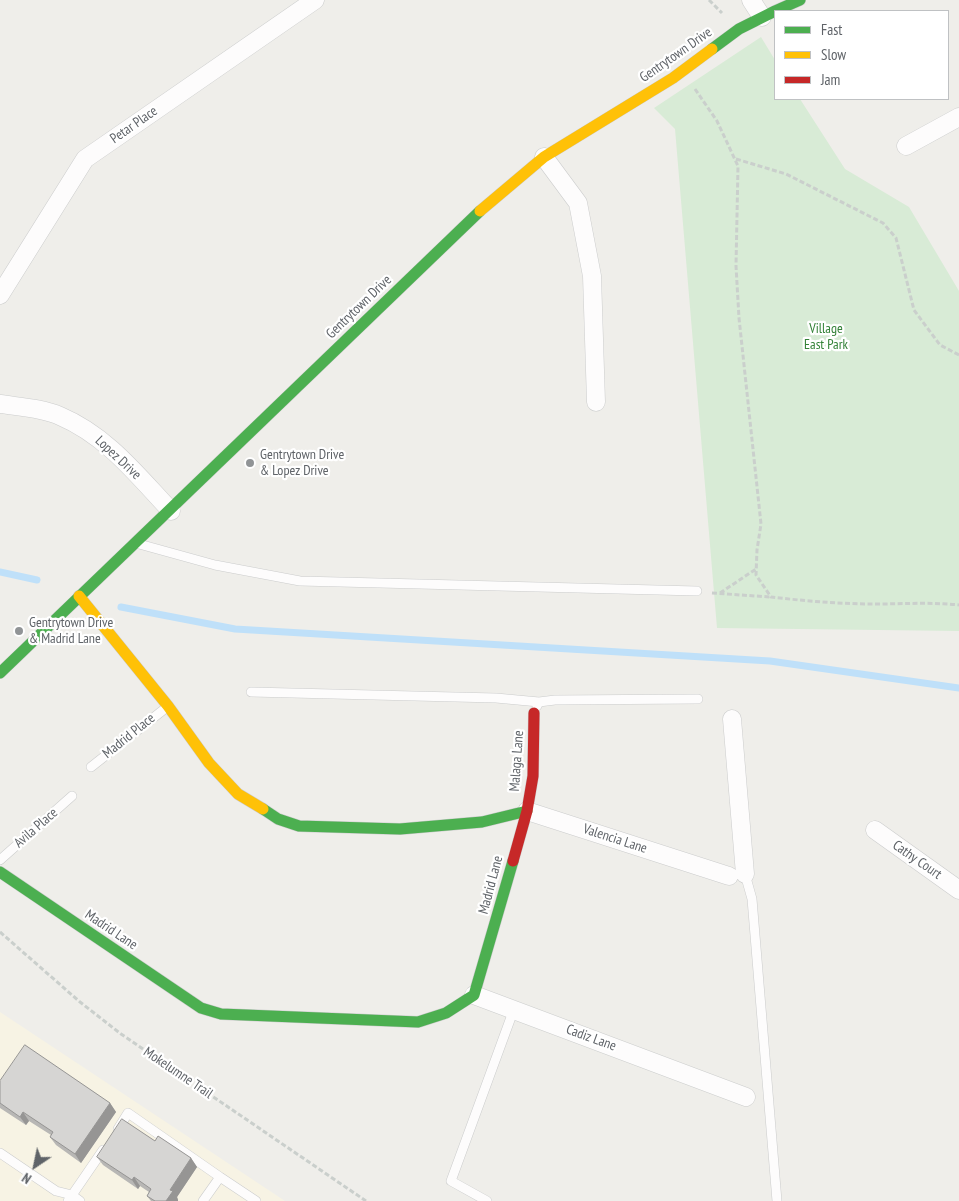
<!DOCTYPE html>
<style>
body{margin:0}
#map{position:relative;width:959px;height:1201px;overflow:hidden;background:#efeeea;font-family:"PT Sans Narrow",sans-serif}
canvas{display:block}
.legend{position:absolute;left:774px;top:10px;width:175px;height:90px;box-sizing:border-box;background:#fff;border:1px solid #bfc1c3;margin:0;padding:6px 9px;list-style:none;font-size:15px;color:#5f6368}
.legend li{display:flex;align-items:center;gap:10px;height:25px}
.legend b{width:25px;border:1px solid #bfc1c3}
.north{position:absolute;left:10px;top:1141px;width:50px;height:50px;-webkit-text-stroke:4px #fff;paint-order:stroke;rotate:214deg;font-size:14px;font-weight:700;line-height:20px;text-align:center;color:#5f6368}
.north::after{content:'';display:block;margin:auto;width:18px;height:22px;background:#5f6368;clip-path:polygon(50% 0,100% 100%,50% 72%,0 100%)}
</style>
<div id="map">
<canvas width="959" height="1201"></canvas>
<ul class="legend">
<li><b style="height:6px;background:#4caf50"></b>Fast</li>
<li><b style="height:6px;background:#ffc107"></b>Slow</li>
<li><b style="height:6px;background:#c62828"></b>Jam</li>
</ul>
<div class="north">N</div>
</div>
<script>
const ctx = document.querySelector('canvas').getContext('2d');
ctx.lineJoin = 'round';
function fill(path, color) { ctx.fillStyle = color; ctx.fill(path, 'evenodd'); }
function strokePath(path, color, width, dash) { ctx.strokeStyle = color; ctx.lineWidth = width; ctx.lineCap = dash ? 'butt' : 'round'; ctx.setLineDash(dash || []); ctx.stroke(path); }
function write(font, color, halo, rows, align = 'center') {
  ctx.font = font + ' "PT Sans Narrow",sans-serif'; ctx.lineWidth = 4.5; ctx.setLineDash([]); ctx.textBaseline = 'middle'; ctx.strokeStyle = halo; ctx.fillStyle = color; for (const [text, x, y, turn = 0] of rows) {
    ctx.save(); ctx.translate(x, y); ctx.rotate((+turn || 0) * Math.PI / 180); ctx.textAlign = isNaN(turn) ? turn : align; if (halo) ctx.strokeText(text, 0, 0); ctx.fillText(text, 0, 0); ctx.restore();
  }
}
const commercial = new Path2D(`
 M 0,1012 L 285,1201 L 0,1201 Z`);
const green = new Path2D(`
 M 761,37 L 775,60 L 775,99 L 800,99 L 845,169 L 909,207 L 959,291 L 959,631 L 717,628 L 675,129 L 654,108 Z`);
const stream = new Path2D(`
 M 0,572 L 37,580
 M 121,607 L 235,629 L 770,661 L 959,688`);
const path = new Path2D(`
 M 709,0 L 722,13
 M 695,89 L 717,121 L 738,166 L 736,266 L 739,318 L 761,524 L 757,550 L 756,575 L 771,597 C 805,601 840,604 874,604 C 903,604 931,602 959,605
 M 736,159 L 786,174 L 883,223 L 896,238 L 914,310 L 940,345 L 959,355
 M 712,593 L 770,597
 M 720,593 L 756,569
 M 0,932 L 80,1002 L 121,1034 L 366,1201`);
const lane = new Path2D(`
 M 139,544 L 215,565 L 300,581 L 697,591
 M 251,692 L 496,698 L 539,702
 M 537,706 L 539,702 L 555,700 L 698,699
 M 91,767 L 167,707
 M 0,860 L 72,796
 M 745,874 L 752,899 L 777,1201
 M 118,1129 L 128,1113 L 220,1177
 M 0,1153 L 56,1191 L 72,1195 L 80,1201
 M 68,1201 L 103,1150
 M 203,1201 L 220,1177 L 256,1201
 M 487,1201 L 451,1181 L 514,1009`);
const street = new Path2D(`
 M 751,0 L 762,17
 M 906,146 L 959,117
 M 544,157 L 578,203 L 592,276 L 596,402
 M 0,295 L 85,159 L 315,0
 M 0,404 C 20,407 42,408 60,416 C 107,436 137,475 171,511
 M 732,719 L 745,874
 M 527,811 L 729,876
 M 875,830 L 959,890
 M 474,995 L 746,1097`);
const fast = new Path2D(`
 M 775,11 L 800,0
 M 712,49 L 739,29 L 775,11
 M 0,673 L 480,211
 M 263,809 L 278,819 L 299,826 L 400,829 L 482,822 L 527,811
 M 0,872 L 201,1008 L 221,1014 L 418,1022 L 446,1013 L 474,995 L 513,861`);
const slow = new Path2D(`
 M 480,211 L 544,157 L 673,78 L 712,49
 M 79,596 L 168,706 L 209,763 L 238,794 L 263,809`);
const jam = new Path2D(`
 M 513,861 L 527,811 L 533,776 L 534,713`);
const wall = new Path2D(`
 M 0,1081 L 110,1103 L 116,1112 L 81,1163 L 56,1145 L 50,1137 L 51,1135 L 29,1121 L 26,1125 L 0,1108 Z
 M 155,1141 L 191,1158 L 197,1167 L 177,1197 L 178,1200 L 178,1201 L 151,1201 L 147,1196 L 149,1192 L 140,1186 L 138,1189 L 103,1165 L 97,1157 Z`);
const shadedWall = new Path2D(`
 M 110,1103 L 116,1112 L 81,1163 L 75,1154 Z
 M 23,1112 L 29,1121 L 26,1125 L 20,1117 Z
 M 191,1158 L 197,1167 L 177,1197 L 178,1200 L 178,1201 L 166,1201 L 170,1190 Z
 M 134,1177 L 140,1186 L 138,1189 L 132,1180 Z`);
const building = new Path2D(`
 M 25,1045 L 110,1103 L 75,1154 L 50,1137 L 53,1132 L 23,1112 L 20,1117 L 0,1103 L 0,1081 Z
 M 122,1119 L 155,1141 L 158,1136 L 191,1158 L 170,1190 L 173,1191 L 166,1201 L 155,1201 L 147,1196 L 151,1189 L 134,1177 L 132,1180 L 97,1157 Z`);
const markers = [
 [250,463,5,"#919496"],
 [19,631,5,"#919496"]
];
const streetNames = [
 ["Gentrytown Drive",676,55,-35],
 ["Petar Place",134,125,-35],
 ["Gentrytown Drive",359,307,-44],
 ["Lopez Drive",118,458,43],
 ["Madrid Place",129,736,-39],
 ["Malaga Lane",517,761,-86],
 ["Avila Place",36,828,-41],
 ["Valencia Lane",615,839,18],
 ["Cathy Court",917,860,35],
 ["Madrid Lane",491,885,-75],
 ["Madrid Lane",111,930,34],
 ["Cadiz Lane",591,1038,20],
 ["Mokelumne Trail",178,1073,34]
];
const parkNames = [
 ["Village",826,329],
 ["East Park",826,345]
];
const poiNames = [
 ["Gentrytown Drive",260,455],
 ["& Lopez Drive",260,471],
 ["Gentrytown Drive",29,623],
 ["& Madrid Lane",29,639]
];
fill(commercial, '#f7f3e4');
fill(green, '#d8ebd6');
strokePath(stream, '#bfe0f9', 7);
strokePath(lane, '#cbcccc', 10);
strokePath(street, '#cbcccc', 19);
strokePath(fast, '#cacacb', 12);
strokePath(slow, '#cacacb', 12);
strokePath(jam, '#cacacb', 12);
strokePath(path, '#cacfcc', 3, [5, 2.5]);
strokePath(lane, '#fdfcfc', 9);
strokePath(street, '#fdfcfc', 18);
strokePath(fast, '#4caf50', 11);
strokePath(slow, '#ffc107', 11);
strokePath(jam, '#c62828', 11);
fill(wall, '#b8b7b5');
fill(shadedWall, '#969594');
fill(building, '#d6d5d3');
strokePath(building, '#969594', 1);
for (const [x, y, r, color] of markers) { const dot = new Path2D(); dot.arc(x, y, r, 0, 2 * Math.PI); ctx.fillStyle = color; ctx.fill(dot); strokePath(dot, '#fff', 2); }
write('14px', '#5f6368', '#fff', streetNames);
write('14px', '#348238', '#fff', parkNames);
write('14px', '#5f6368', '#fff', poiNames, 'left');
</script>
